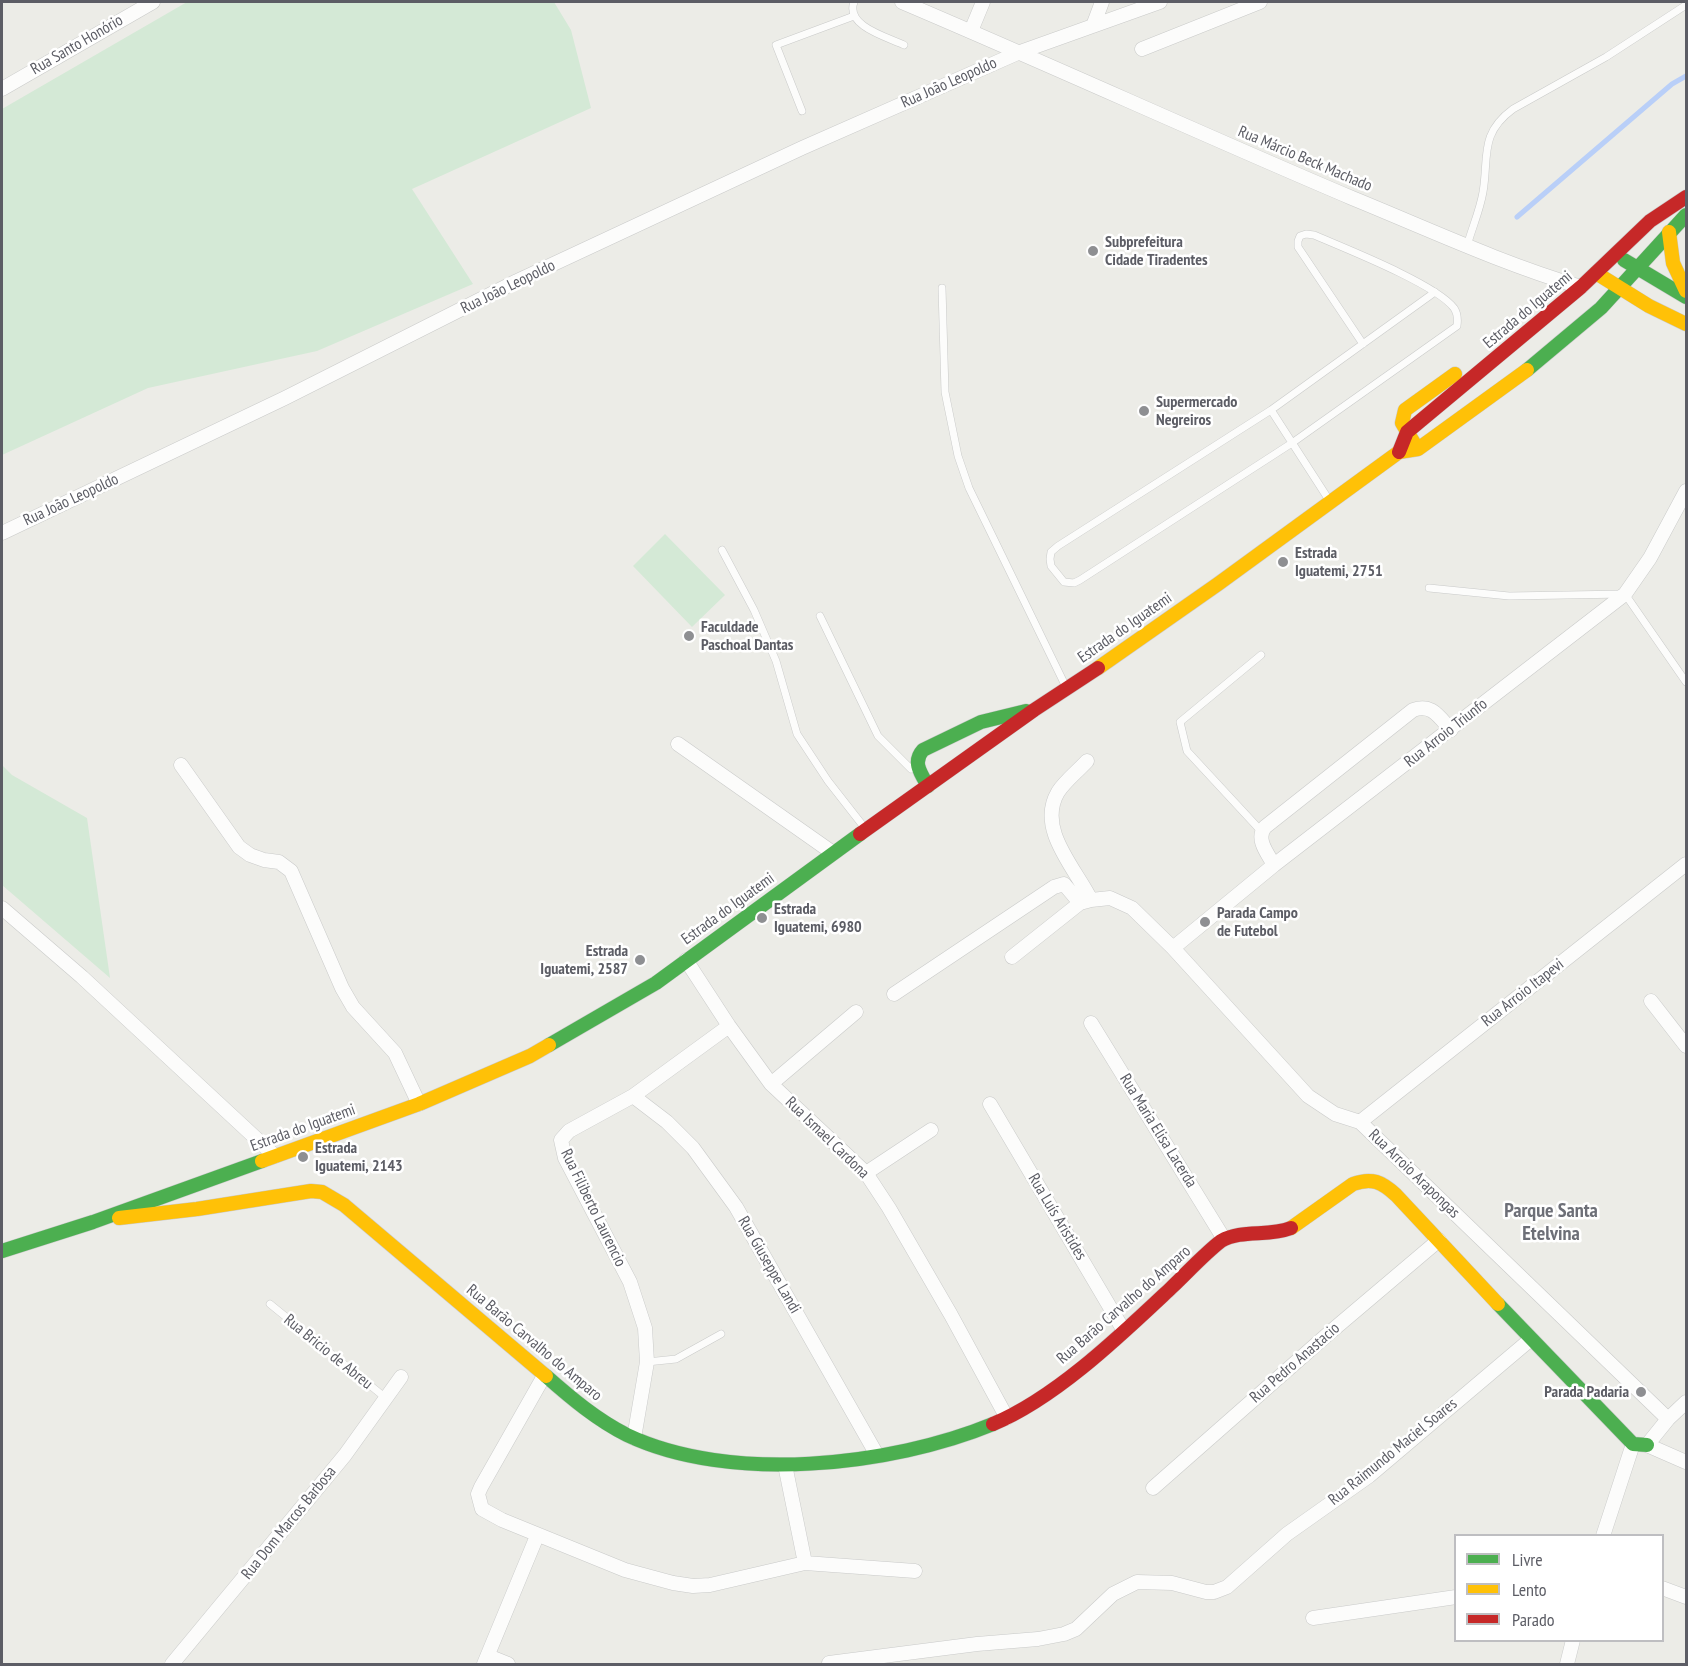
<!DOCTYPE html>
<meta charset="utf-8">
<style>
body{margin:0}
#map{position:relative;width:1688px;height:1666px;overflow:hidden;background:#ecece7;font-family:"PT Sans Narrow",sans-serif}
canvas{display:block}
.frame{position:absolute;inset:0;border:3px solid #5c5d65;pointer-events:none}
.legend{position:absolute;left:1454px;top:1534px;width:210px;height:108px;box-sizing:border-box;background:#fff;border:2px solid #bebec1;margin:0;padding:8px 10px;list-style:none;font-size:18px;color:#5c5d65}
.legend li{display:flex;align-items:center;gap:12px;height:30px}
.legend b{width:30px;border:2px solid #bebec1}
</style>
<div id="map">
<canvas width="1688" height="1666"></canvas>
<div class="frame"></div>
<ul class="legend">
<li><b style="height:8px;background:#4caf50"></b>Livre</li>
<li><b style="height:8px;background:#ffc107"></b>Lento</li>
<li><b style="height:8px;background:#c62828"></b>Parado</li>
</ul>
</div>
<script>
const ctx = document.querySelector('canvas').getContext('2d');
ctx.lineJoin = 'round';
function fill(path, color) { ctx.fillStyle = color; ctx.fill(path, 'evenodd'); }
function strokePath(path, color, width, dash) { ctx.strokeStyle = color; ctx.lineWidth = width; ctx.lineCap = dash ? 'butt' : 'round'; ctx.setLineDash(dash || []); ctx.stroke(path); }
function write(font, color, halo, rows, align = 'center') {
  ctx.font = font + ' "PT Sans Narrow",sans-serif'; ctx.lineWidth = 5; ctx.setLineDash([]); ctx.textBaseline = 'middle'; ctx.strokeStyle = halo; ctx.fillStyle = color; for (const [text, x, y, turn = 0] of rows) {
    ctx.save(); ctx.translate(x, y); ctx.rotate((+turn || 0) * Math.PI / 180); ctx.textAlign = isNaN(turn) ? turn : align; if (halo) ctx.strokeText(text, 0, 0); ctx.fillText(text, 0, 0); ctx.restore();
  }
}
const green = new Path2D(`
 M 187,2 L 372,2 L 375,3 L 379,2 L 554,2 L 571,30 L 591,108 L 412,189 L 473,284 L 317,351 L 148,388 L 2,455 L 2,109 Z
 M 665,534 L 725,595 L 692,627 L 633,566 Z
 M 2,765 L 12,775 L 87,818 L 110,978 L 2,885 Z`);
const stream = new Path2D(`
 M 1517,217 L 1672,84 L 1686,76`);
const lane = new Path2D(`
 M 854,2 C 845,26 887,37 904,45
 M 802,111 L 776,45 L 854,16
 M 1467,246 C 1472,228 1480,210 1483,192 C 1489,157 1479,134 1513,109 L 1606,57 L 1686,5
 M 942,288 L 945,392 L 958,456 L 969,488 L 1066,687
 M 1363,344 L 1298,247 L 1298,241 L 1300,236 L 1306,234 L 1314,235 C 1344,248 1436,284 1454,308 C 1458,314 1458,319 1457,326 L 1292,443 L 1080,580 L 1074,583 L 1064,582 L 1051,566 L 1050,559 L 1051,552 L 1058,546 L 1271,410 L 1435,292
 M 1271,410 L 1329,500
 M 722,550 L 754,610 L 776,661 L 797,734 L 828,781 L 864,827
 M 1429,588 L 1509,596 L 1625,594 L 1686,682
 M 820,616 L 878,736 L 911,769
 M 1261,655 L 1180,722 L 1187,751 L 1262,832
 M 270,1304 L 387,1399
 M 647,1362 L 676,1359 L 721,1334`);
const street = new Path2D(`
 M 902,2 C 1053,66 1201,134 1352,198 C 1428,229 1503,264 1581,287
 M 1093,26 L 1102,2
 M 971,31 L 983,2
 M 1142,49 L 1260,2
 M 2,89 L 153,2
 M 2,533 L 285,398 L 517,281 L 802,148 L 1020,52 L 1160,2
 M 678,744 L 833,853
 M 1087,761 C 1078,771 1065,781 1058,792 C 1036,829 1076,869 1091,900
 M 181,765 L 239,847 L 250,855 L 264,860 L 279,862 L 291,871 L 342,988 L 353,1007 L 395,1053 L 419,1104
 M 1274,865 C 1268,854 1255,839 1265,827 L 1413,710 C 1432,703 1439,717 1451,730
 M 2,908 L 82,977 L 275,1156
 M 1173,948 L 1274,865 L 1625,594 L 1650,558 L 1686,491
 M 1012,957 L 1080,903 L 1091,900 L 1110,898 L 1132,908 L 1173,948 L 1308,1096 L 1335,1114 L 1360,1122 L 1668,1419
 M 686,960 L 729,1026 L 771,1084 L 866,1173 L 889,1208 L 951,1315 L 1007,1418
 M 894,994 L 1054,887 L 1064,884 L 1080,903
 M 1651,1001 L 1686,1046
 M 1091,1023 L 1224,1239
 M 771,1084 L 856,1012
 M 633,1096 L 667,1122 L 693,1148 L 736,1207 L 877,1455
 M 990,1104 L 1124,1331
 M 1360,1122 L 1686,864
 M 866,1173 L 931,1130
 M 544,1376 L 481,1487 L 478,1494 L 482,1509 L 502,1520 L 625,1570 L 673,1583 L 693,1586 L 710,1585 L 805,1563 L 915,1571
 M 1686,1402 L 1668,1419 L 1647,1445 L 1686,1462
 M 634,1438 L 647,1362 L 645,1328 L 630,1282 L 565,1158 L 561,1140 L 569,1131 L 633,1096 L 729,1026
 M 785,1465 L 805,1563
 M 1153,1488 L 1328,1334 L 1439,1240
 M 1603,1536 L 1633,1444
 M 1662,1588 L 1686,1597
 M 1313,1618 L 1456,1597
 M 488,1656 L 508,1664
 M 829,1663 L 977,1644 L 1038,1639 L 1064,1634 L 1076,1629 L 1113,1594 L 1137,1582 L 1172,1583 L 1206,1592 L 1214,1592 L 1227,1587 L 1287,1534 L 1369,1476 L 1531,1339
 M 172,1664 L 345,1455 L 401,1377
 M 484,1664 L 537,1536
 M 1567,1664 L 1573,1640`);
const fast = new Path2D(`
 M 1624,260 L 1686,297
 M 1527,370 L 1601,308 L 1686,215
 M 928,786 C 921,774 912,762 923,750 L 981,722 L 1026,711
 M 549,1045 L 656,983 L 860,834
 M 2,1251 L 93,1222 L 262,1161
 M 1498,1304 L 1633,1444 L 1647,1445
 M 546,1376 C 571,1398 597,1420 627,1435 C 730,1484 891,1466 993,1424`);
const slow = new Path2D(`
 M 1669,232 L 1673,263 L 1686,291
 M 1596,273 L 1649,306 L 1686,324
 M 1414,443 L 1402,423 L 1405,410 L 1455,374
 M 1098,668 L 1218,584 L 1399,452 L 1418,449 L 1527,370
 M 262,1161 L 419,1104 L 530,1056 L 549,1045
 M 119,1218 L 197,1209 L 311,1191 L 322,1192 L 344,1205 L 546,1376
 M 1291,1228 L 1353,1184 C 1372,1177 1382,1182 1396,1195 L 1498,1304`);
const jam = new Path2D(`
 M 1399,452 L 1407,432 L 1581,287 L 1650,221 L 1686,197
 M 860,834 L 1034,710 L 1098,668
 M 993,1424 C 1056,1398 1122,1334 1171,1288 C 1187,1273 1203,1255 1221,1241 C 1242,1229 1268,1237 1291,1228`);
const markers = [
 [1093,251,6,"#8e8f92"],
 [1144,411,6,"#8e8f92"],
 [1283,562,6,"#8e8f92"],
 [689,636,6,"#8e8f92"],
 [762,918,6,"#8e8f92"],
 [1205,922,6,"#8e8f92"],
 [640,960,6,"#8e8f92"],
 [303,1157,6,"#8e8f92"],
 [1641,1392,6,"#8e8f92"]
];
const streetNames = [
 ["Rua Santo Honório",77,45,-30],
 ["Rua João Leopoldo",949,83,-24],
 ["Rua Márcio Beck Machado",1305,159,23],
 ["Rua João Leopoldo",508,287,-26],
 ["Estrada do Iguatemi",1528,310,-40],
 ["Rua João Leopoldo",71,500,-25],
 ["Estrada do Iguatemi",1125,628,-35],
 ["Rua Arroio Triunfo",1446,733,-38],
 ["Estrada do Iguatemi",728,909,-36],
 ["Rua Arroio Itapevi",1523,993,-38],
 ["Estrada do Iguatemi",303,1128,-20],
 ["Rua Maria Elisa Lacerda",1158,1131,58],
 ["Rua Ismael Cardona",827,1138,44],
 ["Rua Arroio Arapongas",1414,1174,44],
 ["Rua Filiberto Laurencio",593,1208,64],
 ["Rua Luís Aristides",1057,1217,59],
 ["Rua Giuseppe Landi",769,1265,60],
 ["Rua Barão Carvalho do Amparo",1124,1305,-41],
 ["Rua Barão Carvalho do Amparo",534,1343,40],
 ["Rua Bricio de Abreu",328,1352,39],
 ["Rua Pedro Anastacio",1295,1363,-41],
 ["Rua Raimundo Maciel Soares",1393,1452,-39],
 ["Rua Dom Marcos Barbosa",289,1523,-51]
];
const poiNames = [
 ["Subprefeitura",1105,242],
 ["Cidade Tiradentes",1105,260],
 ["Supermercado",1156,402],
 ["Negreiros",1156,420],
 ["Estrada",1295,553],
 ["Iguatemi, 2751",1295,571],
 ["Faculdade",701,627],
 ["Paschoal Dantas",701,645],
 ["Estrada",774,909],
 ["Iguatemi, 6980",774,927],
 ["Parada Campo",1217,913],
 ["de Futebol",1217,931],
 ["Estrada",628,951,"right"],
 ["Iguatemi, 2587",628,969,"right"],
 ["Estrada",315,1148],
 ["Iguatemi, 2143",315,1166],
 ["Parada Padaria",1629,1392,"right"]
];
const quarterNames = [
 ["Parque Santa",1551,1211],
 ["Etelvina",1551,1234]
];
fill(green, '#d4e9d6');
strokePath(stream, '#b9cff8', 5);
strokePath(lane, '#c9cac9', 8);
strokePath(street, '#c9cac9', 15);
strokePath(fast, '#cacacb', 15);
strokePath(slow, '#cacacb', 15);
strokePath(jam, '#cacacb', 15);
strokePath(lane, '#fcfcfb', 7);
strokePath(street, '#fcfcfb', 14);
strokePath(fast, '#4caf50', 14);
strokePath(slow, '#ffc107', 14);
strokePath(jam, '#c62828', 14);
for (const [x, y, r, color] of markers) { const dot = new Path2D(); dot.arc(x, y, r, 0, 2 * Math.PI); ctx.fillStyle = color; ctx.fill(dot); strokePath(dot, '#fff', 2); }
write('16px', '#5c5d65', '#fff', streetNames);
write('bold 16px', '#5c5d65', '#fff', poiNames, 'left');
write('bold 20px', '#6d6f77', '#fff', quarterNames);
</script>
